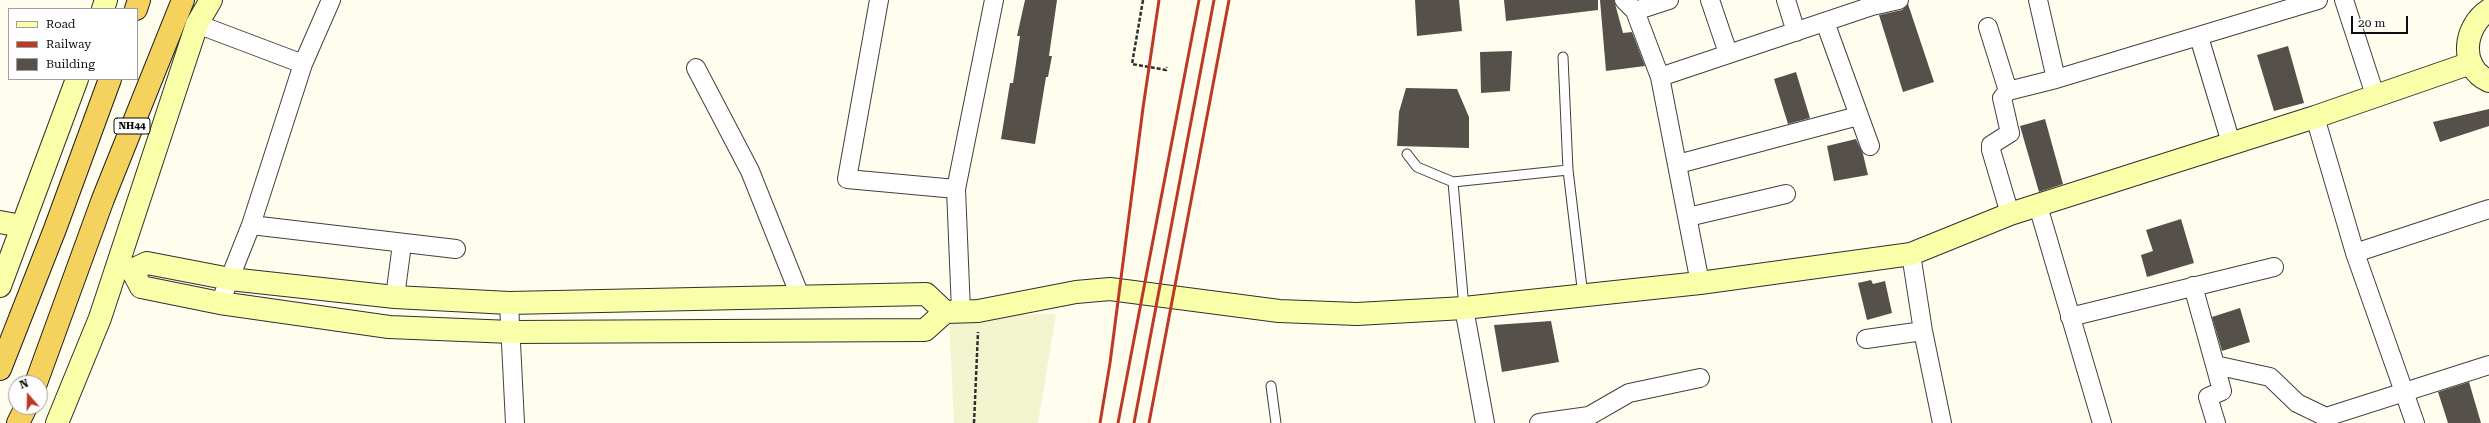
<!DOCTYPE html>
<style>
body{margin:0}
#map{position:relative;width:2489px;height:423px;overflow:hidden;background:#fffeee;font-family:"Roboto Serif",serif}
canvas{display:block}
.legend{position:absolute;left:8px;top:8px;width:130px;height:72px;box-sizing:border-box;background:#fff;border:1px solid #9e9e9e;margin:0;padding:5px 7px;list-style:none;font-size:12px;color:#0d0d0d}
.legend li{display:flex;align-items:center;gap:8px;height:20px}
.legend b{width:20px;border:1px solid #9e9e9e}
.north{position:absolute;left:8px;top:375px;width:40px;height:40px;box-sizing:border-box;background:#fff;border:1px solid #9e9e9e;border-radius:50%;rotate:340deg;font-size:11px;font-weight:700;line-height:16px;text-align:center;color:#0d0d0d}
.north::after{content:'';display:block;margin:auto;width:14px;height:18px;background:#bc3927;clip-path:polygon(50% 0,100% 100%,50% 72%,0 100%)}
.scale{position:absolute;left:2351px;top:16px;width:57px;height:18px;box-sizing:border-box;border:2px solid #0d0d0d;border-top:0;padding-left:5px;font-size:12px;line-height:14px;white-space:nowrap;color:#0d0d0d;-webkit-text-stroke:3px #fff;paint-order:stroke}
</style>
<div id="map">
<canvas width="2489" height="423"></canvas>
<ul class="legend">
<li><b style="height:5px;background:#f9fea9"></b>Road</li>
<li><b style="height:5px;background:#bc3927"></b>Railway</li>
<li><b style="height:11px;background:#56504a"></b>Building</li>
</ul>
<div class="north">N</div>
<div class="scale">20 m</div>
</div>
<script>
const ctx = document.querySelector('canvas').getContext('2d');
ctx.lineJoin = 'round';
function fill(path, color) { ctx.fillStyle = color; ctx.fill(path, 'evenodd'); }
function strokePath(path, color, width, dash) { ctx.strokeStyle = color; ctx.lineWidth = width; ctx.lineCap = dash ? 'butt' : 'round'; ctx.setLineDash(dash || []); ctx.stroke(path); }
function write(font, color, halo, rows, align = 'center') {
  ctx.font = font + ' "Roboto Serif",serif'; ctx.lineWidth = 4; ctx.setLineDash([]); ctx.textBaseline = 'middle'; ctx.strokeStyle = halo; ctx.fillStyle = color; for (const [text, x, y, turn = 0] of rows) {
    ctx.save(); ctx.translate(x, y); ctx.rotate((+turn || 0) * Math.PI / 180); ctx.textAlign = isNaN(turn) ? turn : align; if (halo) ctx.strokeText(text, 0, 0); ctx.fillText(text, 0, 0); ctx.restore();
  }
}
const farmland = new Path2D(`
 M 1056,314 L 1038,423 L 954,423 L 949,316 Z`);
const building = new Path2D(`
 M 1025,0 L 1057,0 L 1049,56 L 1052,56 L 1048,77 L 1046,77 L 1035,144 L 1001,139 L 1010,83 L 1013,83 L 1020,36 L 1017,36 Z
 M 1415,0 L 1459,0 L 1462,31 L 1417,36 Z
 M 1504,0 L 1598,0 L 1598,10 L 1506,21 Z
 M 1600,0 L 1614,0 L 1623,33 L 1632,32 L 1645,66 L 1606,71 Z
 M 1908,4 L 1934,82 L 1903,92 L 1879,15 L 1902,10 Z
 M 2288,46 L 2304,103 L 2274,111 L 2257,55 Z
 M 1512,51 L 1510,91 L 1481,93 L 1480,52 Z
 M 1796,72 L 1810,118 L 1788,124 L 1774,79 Z
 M 1406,88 L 1457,89 L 1469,117 L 1469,148 L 1397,146 L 1399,112 Z
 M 2489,109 L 2489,126 L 2440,142 L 2433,122 Z
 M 2045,119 L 2063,184 L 2039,192 L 2020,126 Z
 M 1856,139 L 1863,154 L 1868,175 L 1834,181 L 1827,146 Z
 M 2181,219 L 2194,263 L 2147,277 L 2141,255 L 2153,251 L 2146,230 Z
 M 1871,280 L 1873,284 L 1885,281 L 1892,313 L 1867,320 L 1858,283 Z
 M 2240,308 L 2250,342 L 2222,351 L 2212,317 Z
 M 1551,321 L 1559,362 L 1502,372 L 1494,325 Z
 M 2469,382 L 2481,423 L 2448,423 L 2438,392 Z`);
const path = new Path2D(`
 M 1143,0 L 1132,64 L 1166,70 L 1167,67
 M 974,423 L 978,332`);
const service = new Path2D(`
 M 1563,57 L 1568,170
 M 1407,154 L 1417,167 L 1453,182
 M 1464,308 L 1453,182 L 1568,170 L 1583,296
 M 1271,386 L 1276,423`);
const minor = new Path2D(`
 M 879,0 L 847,179 L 956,189
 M 1624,0 L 1635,11 L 1660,77 L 1700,283
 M 1710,0 L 1728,53
 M 1786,0 L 1796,32
 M 2038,0 L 2056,79
 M 2344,0 L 2375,95
 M 1635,11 L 1669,0
 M 1825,22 L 1870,146
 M 197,24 L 303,64
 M 1988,27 L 2008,91 L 2002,98 L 2010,133 L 1991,145 L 1991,150 L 2010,214
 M 2199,37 L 2231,143
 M 696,68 L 750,171 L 800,296
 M 1660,77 L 1872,6 L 1899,0
 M 2008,91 L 2056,79 L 2318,0
 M 2315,117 L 2355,253 L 2415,423
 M 1678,164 L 1858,116
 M 2038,206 L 2102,423
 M 1688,217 L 1786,194
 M 251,225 L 456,249
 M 2355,253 L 2489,209
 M 1911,254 L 1923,331 L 1942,423
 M 2193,286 L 2215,365 L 2270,377 L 2297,403 L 2326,417 L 2328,423
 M 395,297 L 402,244
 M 220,303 L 251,225 L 303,64 L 331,0
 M 509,303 L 515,423
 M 1464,308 L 1485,423
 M 961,311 L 956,189 L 994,0
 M 2070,317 L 2274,267
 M 1866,339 L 1923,331
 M 2215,365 L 2222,391 L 2208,397 L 2216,423
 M 2326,417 L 2489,365
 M 1539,423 L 1589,416 L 1629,393 L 1700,378`);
const secondary = new Path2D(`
 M 103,9 L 106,0
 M 2489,10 C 2464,26 2458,67 2489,81
 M 0,222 L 21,226
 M 118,266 L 132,270 L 147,263 L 230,279 L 395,297 L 509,303 L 926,294 L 945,312
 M 132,270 L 141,287 L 220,303 L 389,327 L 511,332 L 925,330 L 945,312 L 978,311 L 1076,292 L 1110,289 L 1279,311 L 1357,314 L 1464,308 L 1700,283 L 1911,254 L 2010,214 L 2315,117 L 2471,63
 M 0,286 L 77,79
 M 57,423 L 100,318 L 197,24 L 211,0`);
const trunk = new Path2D(`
 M 136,9 L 139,0
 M 0,369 L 55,229 L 110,79
 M 36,383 L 103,199 L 183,0
 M 18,423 L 26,407`);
const rail = new Path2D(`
 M 1100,423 L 1110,363 L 1143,108 L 1159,0
 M 1118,423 L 1199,0
 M 1134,423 L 1214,0
 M 1149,423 L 1229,0`);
const shields = [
 [132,126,36]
];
const shieldNames = [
 ["NH44",132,126]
];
fill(farmland, '#f1f4ce');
fill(building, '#56504a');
strokePath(service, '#404040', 11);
strokePath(minor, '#404040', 20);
strokePath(secondary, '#2f2f2f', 24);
strokePath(trunk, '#1e1e1e', 24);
strokePath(path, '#2f2f2f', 2.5, [4, 2]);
strokePath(service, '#fff', 9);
strokePath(minor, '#fff', 18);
strokePath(secondary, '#f9fea9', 22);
strokePath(trunk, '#f5d25e', 22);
strokePath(rail, '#bc3927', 3);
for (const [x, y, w] of shields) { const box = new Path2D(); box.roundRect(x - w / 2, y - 8, w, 16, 3); ctx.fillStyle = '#fff'; ctx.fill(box); strokePath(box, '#0d0d0d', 1); }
write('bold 10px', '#0d0d0d', null, shieldNames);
</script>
